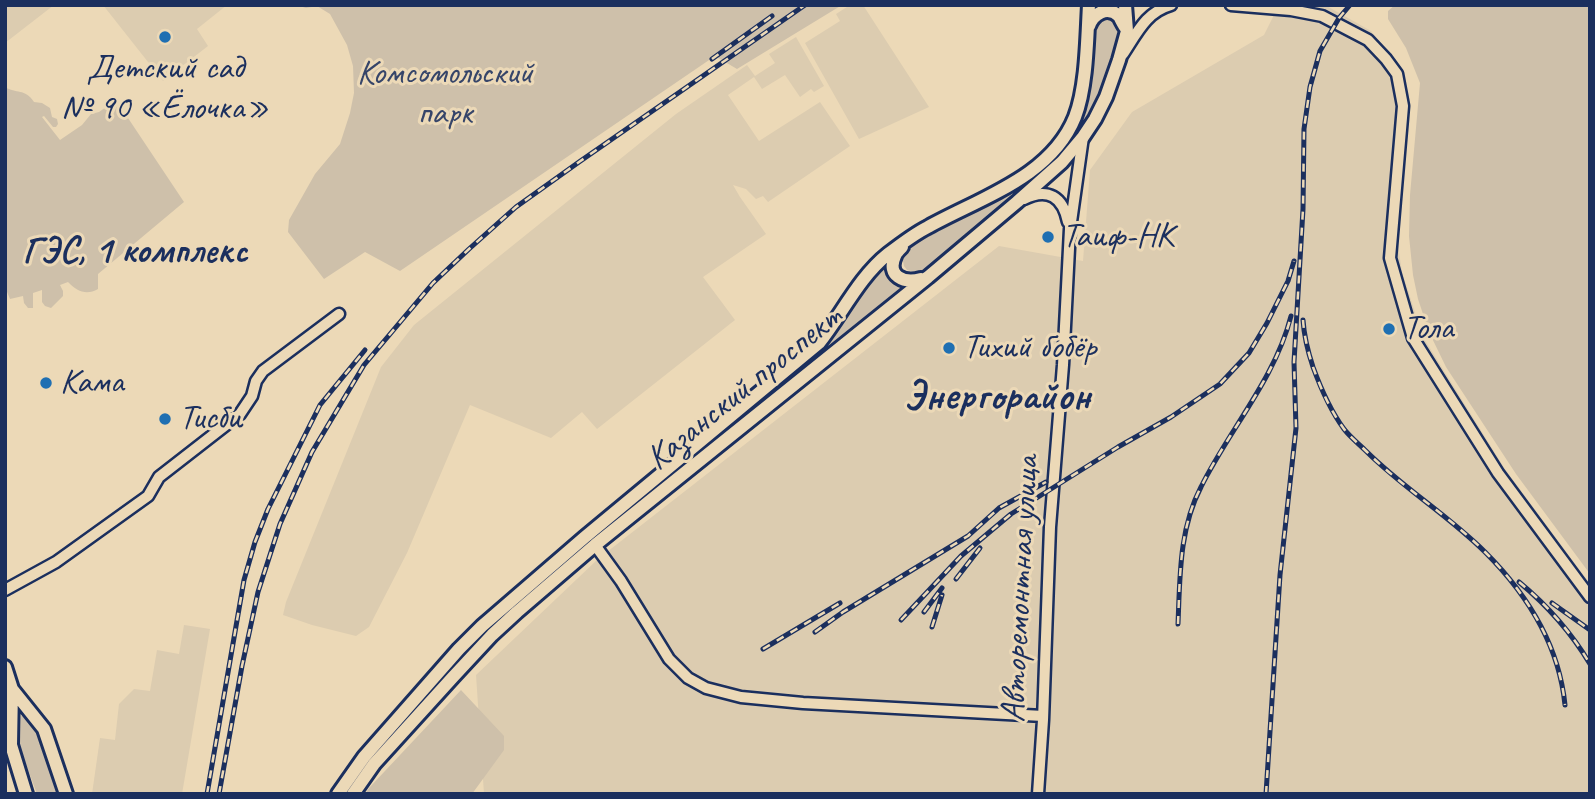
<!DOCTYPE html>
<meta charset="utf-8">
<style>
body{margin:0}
#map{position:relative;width:1595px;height:799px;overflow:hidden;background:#ecd9b7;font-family:Caveat,sans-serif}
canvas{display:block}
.frame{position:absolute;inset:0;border:7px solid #1b2f5e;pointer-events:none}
</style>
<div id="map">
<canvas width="1595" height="799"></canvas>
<div class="frame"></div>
</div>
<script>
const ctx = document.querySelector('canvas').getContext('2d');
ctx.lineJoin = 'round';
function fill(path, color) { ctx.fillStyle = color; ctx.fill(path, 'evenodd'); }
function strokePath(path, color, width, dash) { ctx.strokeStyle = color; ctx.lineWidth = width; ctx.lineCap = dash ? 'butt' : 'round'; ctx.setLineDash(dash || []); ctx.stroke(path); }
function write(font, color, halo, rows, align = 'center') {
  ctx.font = font + ' Caveat,sans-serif'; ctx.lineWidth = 6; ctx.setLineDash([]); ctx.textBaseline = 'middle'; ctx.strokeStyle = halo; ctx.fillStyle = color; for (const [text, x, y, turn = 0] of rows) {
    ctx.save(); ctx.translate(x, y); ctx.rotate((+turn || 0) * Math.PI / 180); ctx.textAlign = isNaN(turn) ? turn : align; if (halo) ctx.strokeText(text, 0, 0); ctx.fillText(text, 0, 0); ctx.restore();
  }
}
const built = new Path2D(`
 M 5,5 L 54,5 L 5,43 Z
 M 103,5 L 227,5 L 197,29 L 208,46 L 163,81 Z
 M 850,5 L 863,5 L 929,107 L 859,139 L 805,43 L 840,21 L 836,14 Z
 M 1275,5 L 1325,5 L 1371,31 L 1401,68 L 1407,112 L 1397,239 L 1402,272 L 1423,337 L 1505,469 L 1590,584 L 1590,794 L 484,794 L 476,675 L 598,559 L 999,246 L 1083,261 L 1090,170 L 1132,112 L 1264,35 L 1273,17 Z
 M 796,37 L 824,86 L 814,92 L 811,89 L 800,97 L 785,75 L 762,89 L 754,77 L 728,95 L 759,141 L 820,102 L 850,146 L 768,202 L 763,196 L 756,199 L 746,189 L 733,185 L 740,197 L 766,234 L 703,277 L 735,320 L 597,429 L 582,412 L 551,438 L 470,405 L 407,553 L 369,627 L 356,636 L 312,625 L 283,615 L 286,602 L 381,367 L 414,325 L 676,114 L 747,65 L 755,76 L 775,63 L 769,54 Z
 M 184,625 L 210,629 L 182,794 L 92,794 L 100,738 L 115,740 L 119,704 L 134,689 L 150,691 L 157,650 L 179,654 Z`);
const green = new Path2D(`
 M 296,5 L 842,5 L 737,69 L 715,56 L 400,271 L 365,252 L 324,279 L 288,232 L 289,220 L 315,174 L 340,144 L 350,113 L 354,93 L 353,66 L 347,45 L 330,14 L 317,6 L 306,8 Z
 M 1395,5 L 1590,5 L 1590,574 L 1516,474 L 1446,367 L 1429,332 L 1418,299 L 1413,275 L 1409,236 L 1410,195 L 1420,83 L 1406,48 L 1388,19 L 1388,11 Z
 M 1105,18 C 1121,20 1118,35 1116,47 C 1111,74 1101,99 1088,122 C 1076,142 1058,158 1042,174 C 1005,207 965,237 926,269 L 915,272 L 907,270 L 904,266 L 902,256 L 908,245 L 1070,139 C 1091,107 1090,70 1092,32 C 1094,26 1098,19 1105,18 Z
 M 5,87 C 16,94 25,88 34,102 L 42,103 L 50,108 L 52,117 L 57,119 L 58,124 L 56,127 L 53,127 L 44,116 L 42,117 L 60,140 L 82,125 L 91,114 L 99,112 L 116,100 L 184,202 L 98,274 L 98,289 C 86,296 77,291 68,282 L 60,285 L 63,291 L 63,296 L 51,308 L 45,306 L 42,302 L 42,290 L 33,293 L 33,308 L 28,308 L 24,303 L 23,296 L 10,299 L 5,287 Z
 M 885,261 C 884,275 891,285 905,288 L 799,371 L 839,325 Z
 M 461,690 L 504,736 L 504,750 L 472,794 L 365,794 L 369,788 Z
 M 21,716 L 26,716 L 45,744 L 60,794 L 37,794 L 20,748 Z`);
const minor = new Path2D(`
 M 1231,5 L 1291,10 L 1322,16 L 1368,40 L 1386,59 L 1397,74 L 1403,106 L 1390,258 L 1413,338 L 1498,473 L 1590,597
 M 1123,54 C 1137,33 1146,12 1171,5
 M 1024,199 C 1048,187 1063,197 1068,222
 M 595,545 L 621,581 L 669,659 L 688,678 L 706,688 L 741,697 L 803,703 L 1043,716
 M 5,590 L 56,562 L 148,496 L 159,477 L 240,414 L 252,396 L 256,381 L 263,371 L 339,314
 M 1038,794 L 1043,720 L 1050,527 L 1063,365 L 1070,229 L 1083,137`);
const major = new Path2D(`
 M 1089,26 C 1093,14 1107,5 1119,16 C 1120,18 1124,26 1125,27
 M 902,247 C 899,250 896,253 895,256 C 886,276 904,284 921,279
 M 5,667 L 12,689 L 11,745 L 26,794
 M 12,689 L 44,729 L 66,794
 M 338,794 L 364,757 L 459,649 L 482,626 L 585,537 L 819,343 C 842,314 859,277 888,254 C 901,244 914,234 928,227 C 980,198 1051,177 1075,117 C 1087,86 1087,38 1089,5
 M 353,794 L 374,764 L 453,677 L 492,635 L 517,612 L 595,545 L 928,277 L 1017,202 L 1062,162 L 1083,137 L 1095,119 L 1106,97 L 1119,60 L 1127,31 L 1125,5`);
const rail = new Path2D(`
 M 712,59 L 772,16
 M 1303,320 C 1304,335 1308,352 1313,367 C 1321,389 1330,410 1344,429 C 1350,437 1359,444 1366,451 C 1403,488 1448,515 1485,552 C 1527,594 1559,645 1565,705
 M 956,579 L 980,548
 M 1519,582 C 1548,606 1571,632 1590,664
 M 1552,603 L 1590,630
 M 924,612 L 942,588
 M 901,620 L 961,556 L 1011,514 L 1118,447 L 1171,417 L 1220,384 L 1249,353 L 1267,323 L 1288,281 L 1294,261
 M 1178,624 C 1180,577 1179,529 1201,487 C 1229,430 1275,379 1291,316
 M 932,627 L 942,595
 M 815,632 L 843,612 L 968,536 L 999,508 L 1046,482
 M 763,649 L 840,603
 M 207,794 L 244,580 L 255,542 L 268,509 L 320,405 L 365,350
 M 219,794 L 242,666 L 258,592 L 280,524 L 312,452 L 364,365 L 433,283 L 469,249 L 516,207 L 579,162 L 805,5
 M 1266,794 L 1280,575 L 1296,428 L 1294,362 L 1303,209 L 1304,129 L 1310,87 L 1320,51 L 1339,18 L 1350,5`);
const markers = [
 [165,37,7,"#1f6fb2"],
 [1048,237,7,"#1f6fb2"],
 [1389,329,7,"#1f6fb2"],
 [949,348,7,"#1f6fb2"],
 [46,383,7,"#1f6fb2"],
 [165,419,7,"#1f6fb2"]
];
const poiNames = [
 ["Детский сад",165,69,"center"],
 ["№ 90 «Ёлочка»",165,109,"center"],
 ["Таиф-НК",1062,237],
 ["Тола",1403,329],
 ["Тихий бобёр",963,348],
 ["Кама",60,383],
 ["Тисби",179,419]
];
const parkNames = [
 ["Комсомольский",445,74],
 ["парк",445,114]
];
const streetNames = [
 ["Казанский проспект",745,388,-39],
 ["Авторемонтная улица",1021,589,-87]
];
const quarterNames = [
 ["ГЭС, 1 комплекс",135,252]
];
const districtNames = [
 ["Энергорайон",997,398]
];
fill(built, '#dcccb0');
fill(green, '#cec0aa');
strokePath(minor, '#1b2f5e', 15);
strokePath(major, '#1b2f5e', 18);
strokePath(minor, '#ecd9b7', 10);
strokePath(major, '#ecd9b7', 12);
strokePath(rail, '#1b2f5e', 5);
strokePath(rail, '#ecd9b7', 2.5, [8]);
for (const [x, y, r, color] of markers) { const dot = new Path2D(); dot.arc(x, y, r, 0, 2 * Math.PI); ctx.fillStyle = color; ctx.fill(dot); strokePath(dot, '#ecd9b7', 2.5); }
write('35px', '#1b2f5e', '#ecd9b7', poiNames, 'left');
write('35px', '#364569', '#ecd9b7', parkNames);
write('35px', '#1b2f5e', '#ecd9b7', streetNames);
write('bold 38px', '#1b2f5e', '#ecd9b7', quarterNames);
write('bold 42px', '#1b2f5e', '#ecd9b7', districtNames);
</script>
